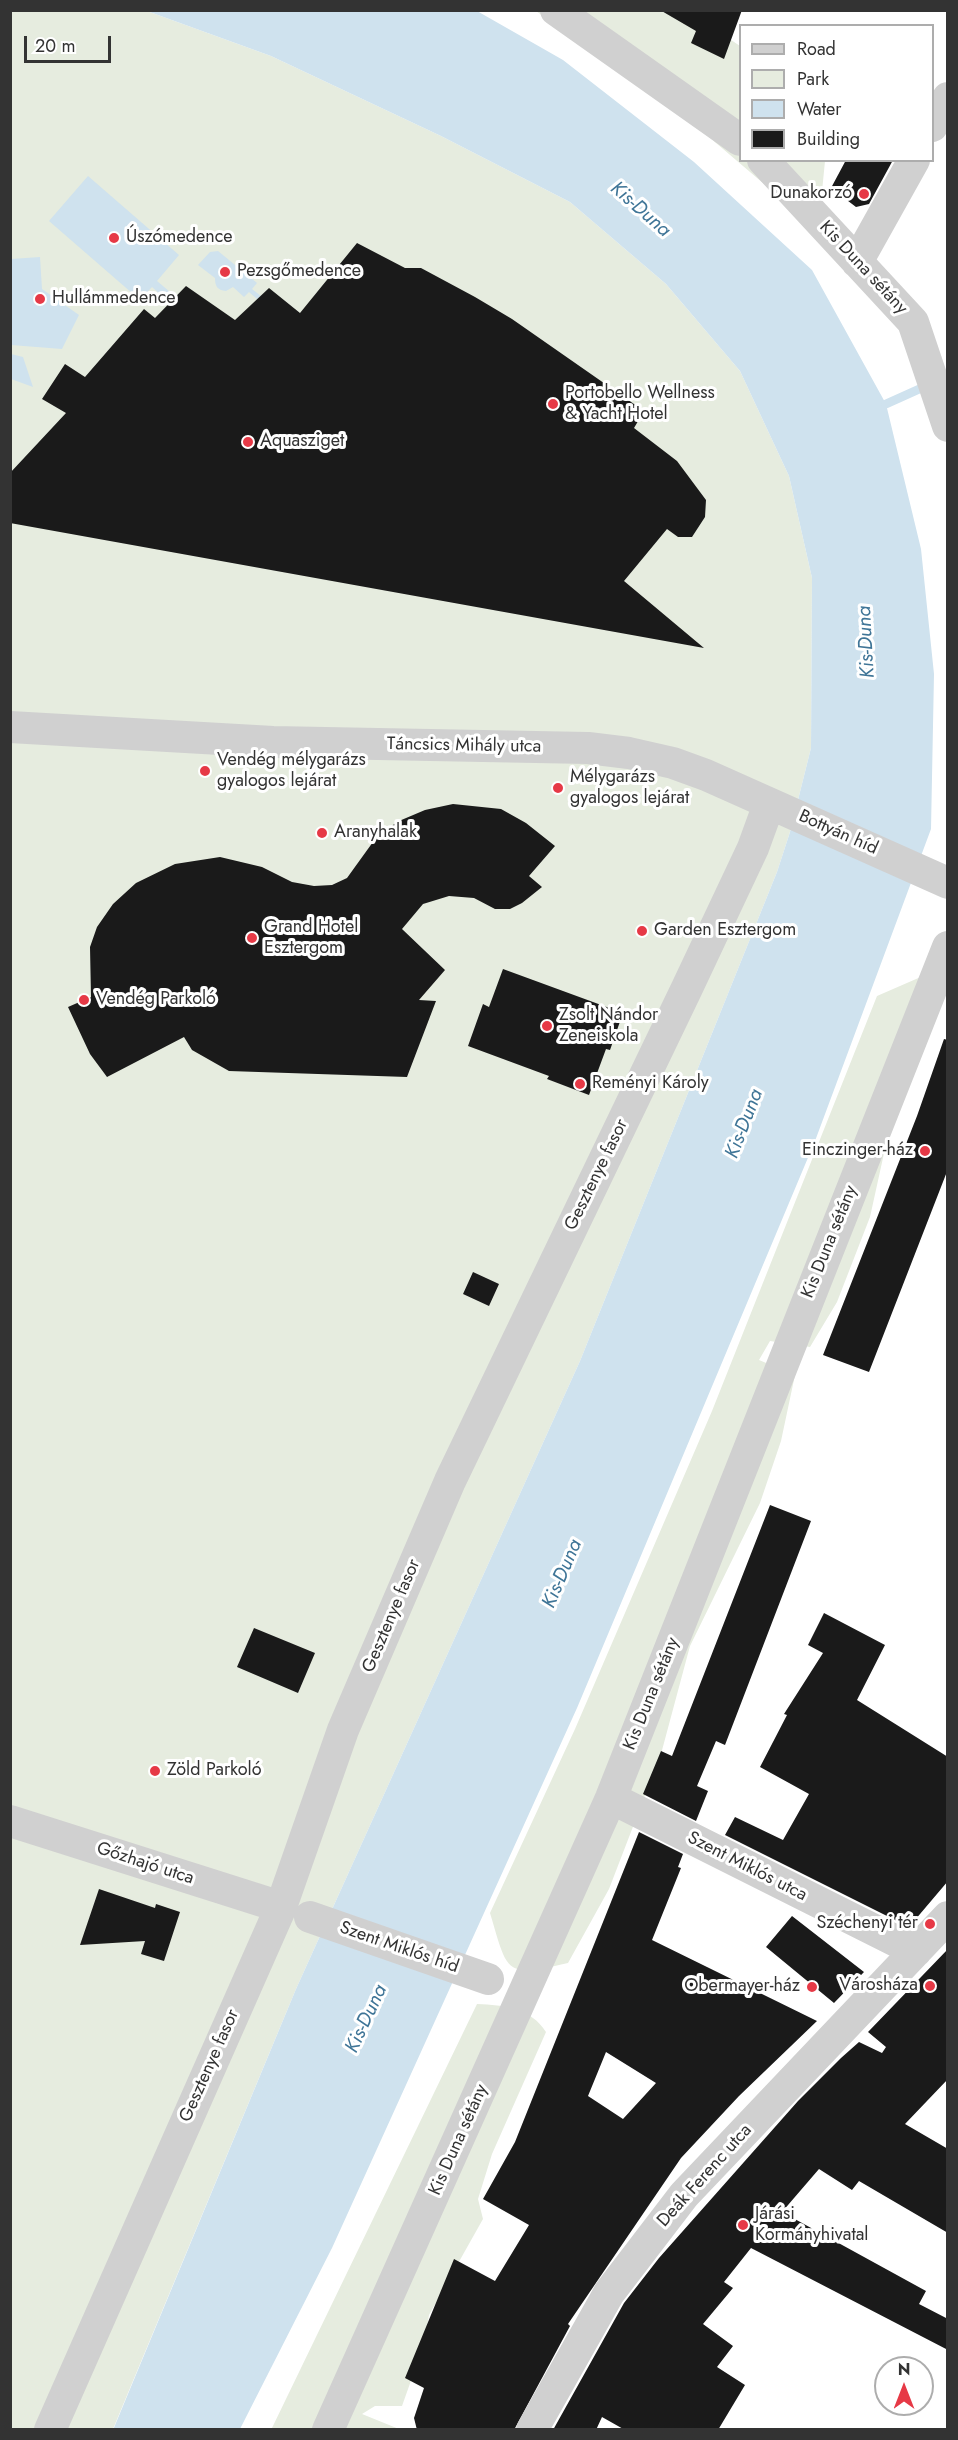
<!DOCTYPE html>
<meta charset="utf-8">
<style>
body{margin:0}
#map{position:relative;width:958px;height:2440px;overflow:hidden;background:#fff;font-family:Jost,sans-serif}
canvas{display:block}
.frame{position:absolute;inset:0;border:12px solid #333;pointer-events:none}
.legend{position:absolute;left:739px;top:24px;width:195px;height:138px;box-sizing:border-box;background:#fff;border:2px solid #adadad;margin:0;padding:8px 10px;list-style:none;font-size:18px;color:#333}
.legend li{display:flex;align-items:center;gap:12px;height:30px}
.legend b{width:30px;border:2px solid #adadad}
.north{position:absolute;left:874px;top:2356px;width:60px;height:60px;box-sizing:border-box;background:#fff;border:2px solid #adadad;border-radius:50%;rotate:0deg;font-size:16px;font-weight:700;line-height:24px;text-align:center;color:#333}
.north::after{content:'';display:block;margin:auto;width:21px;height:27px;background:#e63946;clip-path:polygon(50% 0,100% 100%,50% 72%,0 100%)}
.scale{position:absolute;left:24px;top:36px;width:87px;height:27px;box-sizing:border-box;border:3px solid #333;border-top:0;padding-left:8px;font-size:18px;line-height:21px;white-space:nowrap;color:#333;-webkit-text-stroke:4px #fff;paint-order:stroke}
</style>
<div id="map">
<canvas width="958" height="2440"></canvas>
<div class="frame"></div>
<ul class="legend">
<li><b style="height:8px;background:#d0d0d0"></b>Road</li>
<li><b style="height:16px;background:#e6ecdf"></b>Park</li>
<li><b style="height:16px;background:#cfe2ee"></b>Water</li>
<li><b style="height:16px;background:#1a1a1a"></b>Building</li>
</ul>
<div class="north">N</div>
<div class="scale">20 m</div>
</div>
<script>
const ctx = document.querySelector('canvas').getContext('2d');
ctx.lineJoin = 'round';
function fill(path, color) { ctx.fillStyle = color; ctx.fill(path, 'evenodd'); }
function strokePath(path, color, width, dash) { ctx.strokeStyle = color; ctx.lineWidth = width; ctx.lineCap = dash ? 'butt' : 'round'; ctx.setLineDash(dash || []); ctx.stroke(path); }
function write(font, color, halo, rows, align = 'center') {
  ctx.font = font + ' Jost,sans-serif'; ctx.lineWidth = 6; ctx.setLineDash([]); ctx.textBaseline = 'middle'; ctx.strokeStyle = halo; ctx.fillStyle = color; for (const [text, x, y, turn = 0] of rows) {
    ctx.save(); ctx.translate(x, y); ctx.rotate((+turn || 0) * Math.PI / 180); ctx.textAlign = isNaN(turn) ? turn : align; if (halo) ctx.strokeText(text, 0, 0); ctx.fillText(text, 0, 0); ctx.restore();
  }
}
const green = new Path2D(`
 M 11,11 L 147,11 L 271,56 L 441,136 L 570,202 L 666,284 L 740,371 L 789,476 L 812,578 L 811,748 L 790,832 L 777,872 L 580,1361 L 296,1989 L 113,2429 L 11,2429 Z
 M 536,11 L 695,11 L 700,19 L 740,46 L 740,160 L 825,161 L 820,212 L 791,207 L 709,137 Z
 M 923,976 L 870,1217 L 837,1302 L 810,1347 L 770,1341 L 759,1360 L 795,1375 L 781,1441 L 760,1503 L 690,1646 L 661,1754 L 609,1889 L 568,1963 C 504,1978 508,1973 490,1913 L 575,1729 L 712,1411 L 877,996 Z
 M 477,2004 C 504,2005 531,2008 546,2032 L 492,2154 L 478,2199 L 483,2219 L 429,2315 L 424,2344 L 402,2406 L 375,2406 L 362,2414 L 399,2429 L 271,2430 Z`);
const water = new Path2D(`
 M 147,11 L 477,11 L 563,60 L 694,162 L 812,270 L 886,404 L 921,549 L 934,674 L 931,829 L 815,1141 L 577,1708 L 332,2248 L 240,2429 L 113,2430 L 296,1989 L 580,1361 L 777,872 L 790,832 L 811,748 L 812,578 L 789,476 L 740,371 L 666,284 L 570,202 L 441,136 L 271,56 Z
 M 88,176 L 179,255 L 157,281 L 176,297 L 170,303 L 152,287 L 140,300 L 49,221 Z
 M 218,251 L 257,283 L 252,289 L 261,296 L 257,299 L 249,292 L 244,297 L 233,287 L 226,291 C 217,290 215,286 215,278 L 198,265 L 210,252 Z
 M 40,257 L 42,289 L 79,315 L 62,349 L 11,345 L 11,259 Z
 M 11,354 L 23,357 L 33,387 L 11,379 Z`);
const stream = new Path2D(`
 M 886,404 L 926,386`);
const building = new Path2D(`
 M 660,10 L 742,10 L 724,59 L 691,43 L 696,31 Z
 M 846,160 L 893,160 L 869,204 L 856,207 L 831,188 Z
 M 357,243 L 405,268 L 421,268 L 475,297 L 512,319 L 644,411 L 634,428 L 677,461 L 706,500 L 705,517 L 692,537 L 678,537 L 667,529 L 624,581 L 704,648 L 10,523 L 10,473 L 66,413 L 42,399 L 65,364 L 85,377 L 144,309 L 155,318 L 186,286 L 235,320 L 269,288 L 300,313 Z
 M 453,804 L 501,809 L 526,823 L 555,846 L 529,876 L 542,887 L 522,903 L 510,909 L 495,909 L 474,898 L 449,896 L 423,904 L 402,929 L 445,970 L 419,1000 L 436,1001 L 407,1077 L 229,1071 L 192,1050 L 184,1037 L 107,1077 L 90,1054 L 68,1007 L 91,997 L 90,947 L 97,927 L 113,904 L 136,883 L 175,864 L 220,857 L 262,867 L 292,882 L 314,886 L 332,885 L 347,878 L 378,835 L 399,821 L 425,810 Z
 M 503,969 L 623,1013 L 610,1050 L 606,1049 L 589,1095 L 547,1079 L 549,1076 L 468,1046 L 483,1004 L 489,1007 Z
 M 944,1039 L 948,1040 L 948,1169 L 869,1372 L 823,1355 L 917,1116 Z
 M 473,1272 L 499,1284 L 489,1306 L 463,1294 Z
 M 770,1505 L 811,1521 L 725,1745 L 716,1741 L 697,1786 L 708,1791 L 696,1821 L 643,1794 L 661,1751 L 672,1756 Z
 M 824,1613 L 885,1645 L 857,1700 L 948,1757 L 948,1881 L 909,1927 L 725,1835 L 735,1817 L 783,1840 L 809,1794 L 760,1767 L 787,1715 L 784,1714 L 823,1653 L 808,1645 Z
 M 254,1628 L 315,1653 L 298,1693 L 237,1667 Z
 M 639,1832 L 683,1854 L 678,1867 L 681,1868 L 652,1940 L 817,2021 L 739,2096 L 681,2158 L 568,2324 L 570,2326 L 514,2430 L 417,2430 L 414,2418 L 424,2388 L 405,2378 L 454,2259 L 495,2281 L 529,2225 L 483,2199 L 515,2142 ZM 606,2052 L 656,2083 L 623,2119 L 588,2096 Z
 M 99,1889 L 155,1908 L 156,1904 L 180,1912 L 164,1961 L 141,1954 L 145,1941 L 80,1945 Z
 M 792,1916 L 864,1972 L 834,2003 L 766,1947 Z
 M 948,1949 L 948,2079 L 905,2124 L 948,2149 L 948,2233 L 859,2181 L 852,2190 L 819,2169 L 782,2212 L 926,2291 L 919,2304 L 948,2319 L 948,2350 L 751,2248 L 724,2282 L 733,2288 L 703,2324 L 733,2346 L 717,2367 L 745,2385 L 718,2430 L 625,2430 L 602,2417 L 596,2430 L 553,2430 L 624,2303 L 659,2258 L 798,2101 L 841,2058 L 859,2042 L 882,2053 L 886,2047 L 868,2032 Z`);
const minor = new Path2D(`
 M 556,10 L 740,140
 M 932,126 L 948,98
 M 763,160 L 913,322 L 948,426
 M 857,262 L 914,160
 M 10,727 L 273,742 L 588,748 L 629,753 L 673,763 L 706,775 L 948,883
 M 611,1798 L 916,1951
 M 10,1821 L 281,1907
 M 310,1917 L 488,1979
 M 50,2430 L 281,1907 L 343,1730 L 450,1481 L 687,988 L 753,848 L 765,815
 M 328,2430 L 611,1798 L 948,947
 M 532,2430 L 609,2293 L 684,2195 L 948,1917`);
const markers = [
 [864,194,6,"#e63946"],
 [114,238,6,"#e63946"],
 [225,272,6,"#e63946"],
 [40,299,6,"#e63946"],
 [553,404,6,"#e63946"],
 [248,442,6,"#e63946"],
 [205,771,6,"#e63946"],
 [558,788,6,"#e63946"],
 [322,833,6,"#e63946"],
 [642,931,6,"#e63946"],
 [252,938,6,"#e63946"],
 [84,1000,6,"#e63946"],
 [547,1026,6,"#e63946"],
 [580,1084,6,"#e63946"],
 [925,1151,6,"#e63946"],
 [155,1771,6,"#e63946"],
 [930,1924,6,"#e63946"],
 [930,1986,6,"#e63946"],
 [812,1987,6,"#e63946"],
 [743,2225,6,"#e63946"]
];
const poiNames = [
 ["Dunakorzó",852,194,"right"],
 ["Úszómedence",126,238],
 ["Pezsgőmedence",237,272],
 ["Hullámmedence",52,299],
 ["Portobello Wellness",565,394],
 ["& Yacht Hotel",565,415],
 ["Aquasziget",260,442],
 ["Vendég mélygarázs",217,761],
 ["gyalogos lejárat",217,782],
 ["Mélygarázs",570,778],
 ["gyalogos lejárat",570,799],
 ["Aranyhalak",334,833],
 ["Grand Hotel",264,928],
 ["Esztergom",264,949],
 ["Garden Esztergom",654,931],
 ["Vendég Parkoló",96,1000],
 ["Zsolt Nándor",559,1016],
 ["Zeneiskola",559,1037],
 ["Reményi Károly",592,1084],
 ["Einczinger-ház",913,1151,"right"],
 ["Zöld Parkoló",167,1771],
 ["Széchenyi tér",918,1924,"right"],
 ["Városháza",918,1986,"right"],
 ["Obermayer-ház",800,1987,"right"],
 ["Járási",755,2215],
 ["Kormányhivatal",755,2236]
];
const streetNames = [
 ["Kis Duna sétány",863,268,47],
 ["Táncsics Mihály utca",464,746,1],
 ["Bottyán híd",838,833,24],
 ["Gesztenye fasor",597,1175,-64],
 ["Kis Duna sétány",830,1242,-68],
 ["Gesztenye fasor",392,1616,-67],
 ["Kis Duna sétány",652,1694,-68],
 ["Gőzhajó utca",145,1864,18],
 ["Szent Miklós utca",747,1867,27],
 ["Szent Miklós híd",399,1948,19],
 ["Gesztenye fasor",210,2066,-66],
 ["Kis Duna sétány",459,2140,-66],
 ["Deák Ferenc utca",705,2176,-48]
];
const waterNames = [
 ["Kis-Duna",640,210,41],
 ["Kis-Duna",867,642,-93],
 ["Kis-Duna",745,1124,-69],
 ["Kis-Duna",563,1574,-67],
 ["Kis-Duna",367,2019,-65]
];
fill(green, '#e6ecdf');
fill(water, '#cfe2ee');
strokePath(stream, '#cfe2ee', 9);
fill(building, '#1a1a1a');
strokePath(minor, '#d0d0d0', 32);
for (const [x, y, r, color] of markers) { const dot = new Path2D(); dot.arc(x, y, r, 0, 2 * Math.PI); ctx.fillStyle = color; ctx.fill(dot); strokePath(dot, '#fff', 2); }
write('18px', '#333', '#fff', poiNames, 'left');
write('18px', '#333', '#fff', streetNames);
write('italic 20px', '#3f7597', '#fff', waterNames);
</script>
